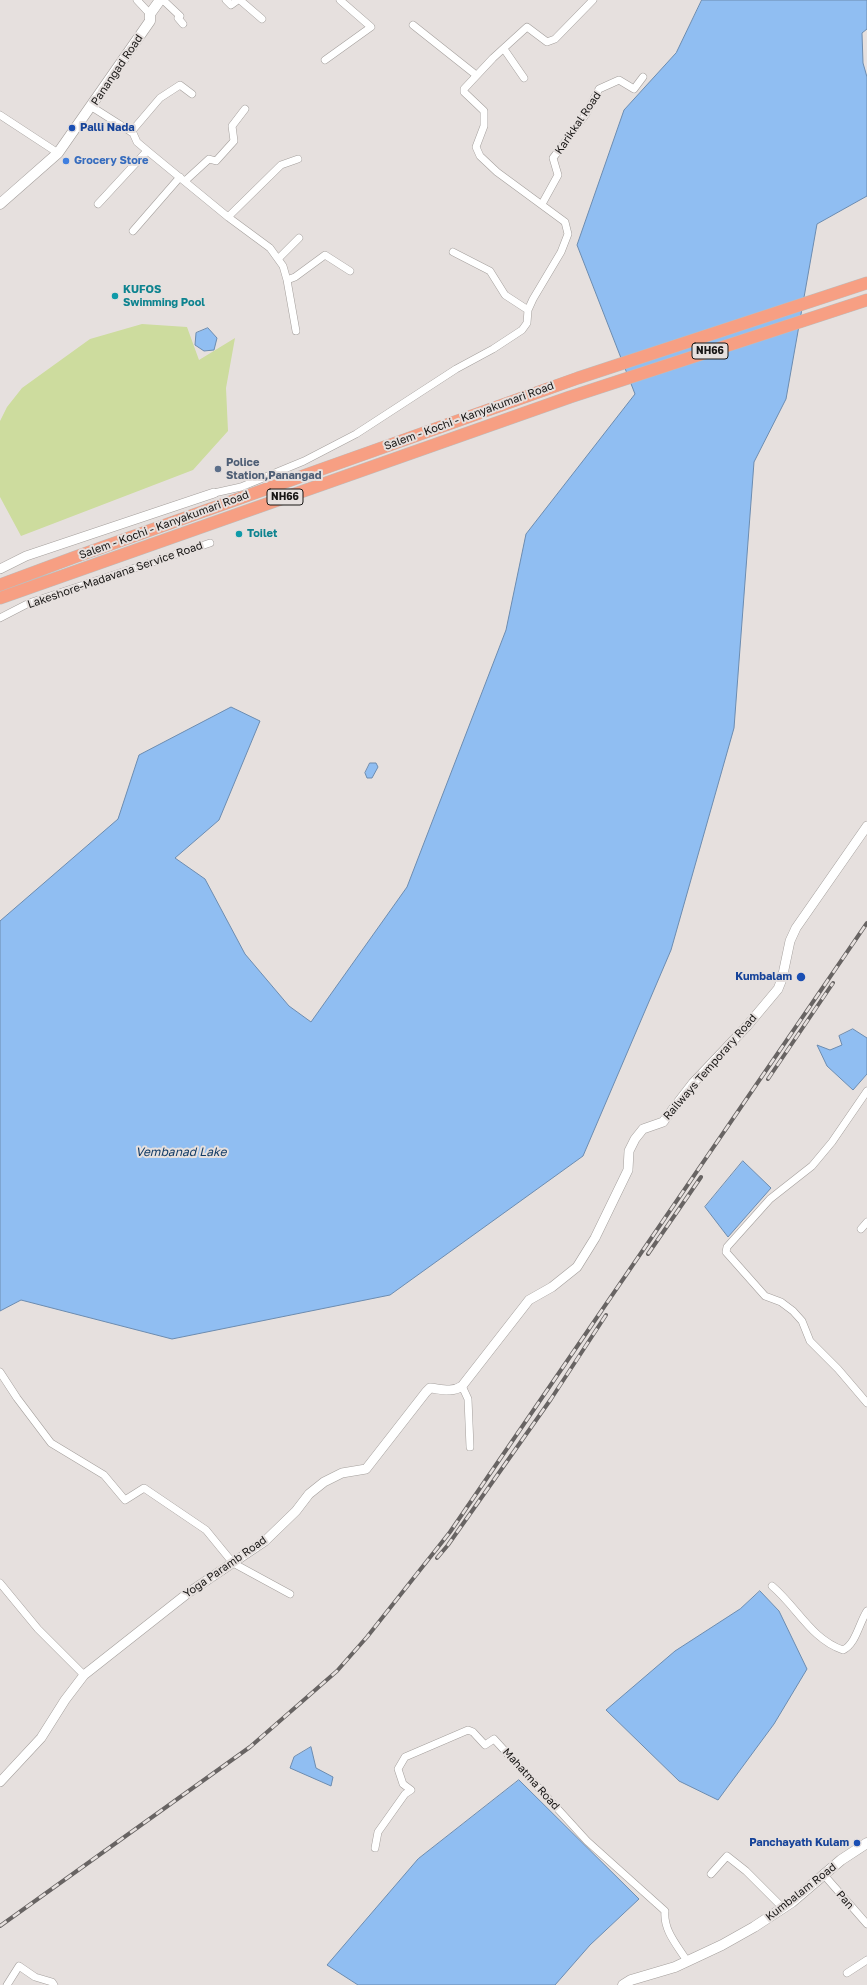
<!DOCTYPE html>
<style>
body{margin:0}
canvas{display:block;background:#e6e0de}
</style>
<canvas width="867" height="1985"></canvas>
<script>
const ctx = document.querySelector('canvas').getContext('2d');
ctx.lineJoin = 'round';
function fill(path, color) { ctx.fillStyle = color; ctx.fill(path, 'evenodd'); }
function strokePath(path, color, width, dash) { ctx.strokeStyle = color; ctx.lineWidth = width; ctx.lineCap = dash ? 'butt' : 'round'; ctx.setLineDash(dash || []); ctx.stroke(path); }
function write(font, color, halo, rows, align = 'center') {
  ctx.font = font + ' "Golos Text",sans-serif'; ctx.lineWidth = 4; ctx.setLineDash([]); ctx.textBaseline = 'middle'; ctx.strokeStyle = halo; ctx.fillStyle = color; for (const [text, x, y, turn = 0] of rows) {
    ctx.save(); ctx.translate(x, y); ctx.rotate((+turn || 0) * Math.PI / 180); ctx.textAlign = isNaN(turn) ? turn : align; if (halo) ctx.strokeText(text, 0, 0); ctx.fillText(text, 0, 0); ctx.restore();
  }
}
const green = new Path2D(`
 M 142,324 L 187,327 L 199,360 L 235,338 L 226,388 L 228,431 L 193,470 L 21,536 L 0,497 L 0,421 L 7,407 L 22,388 L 90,339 Z`);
const water = new Path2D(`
 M 702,0 L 867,0 L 867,29 L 862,33 L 863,63 L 867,77 L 867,196 L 817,224 L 786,399 L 754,462 L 734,728 L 671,950 L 583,1156 L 390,1295 L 172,1339 L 21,1300 L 0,1311 L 0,921 L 118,819 L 139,755 L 231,707 L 260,721 L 219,820 L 175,858 L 205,879 L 245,954 L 289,1006 L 311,1022 L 407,887 L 506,630 L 526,534 L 635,394 L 577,245 L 624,110 L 676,53 Z
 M 208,328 L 217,338 L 214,350 L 204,351 L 195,345 L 196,333 Z
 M 370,763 L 376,763 L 378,767 L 372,778 L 367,778 L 365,773 Z
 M 853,1029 L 867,1038 L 867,1074 L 853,1090 L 827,1066 L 817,1045 L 830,1050 L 842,1045 L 839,1036 Z
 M 743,1161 L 771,1188 L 728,1237 L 705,1207 Z
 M 760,1591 L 779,1611 L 807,1669 L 774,1724 L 718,1800 L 679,1781 L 606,1710 L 675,1651 L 740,1609 Z
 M 311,1747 L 316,1768 L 333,1777 L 331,1786 L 290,1768 L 294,1757 Z
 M 519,1780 L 639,1899 L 590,1945 L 555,1985 L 358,1985 L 327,1965 L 418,1859 Z`);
const minor = new Path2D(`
 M 137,0 L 150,14
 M 163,0 L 180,16 L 178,18 L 183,24
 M 226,0 L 231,5 L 238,0
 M 240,0 L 262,19
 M 413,25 L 476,75
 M 504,49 L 524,78
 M 325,60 L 371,27 L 340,0
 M 92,107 L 133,133 L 137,142 L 150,153 L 228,217 L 270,248 L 283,266 L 287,280 L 296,331
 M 0,115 L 58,153
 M 131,132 L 160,98 L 180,85 L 192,94
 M 185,181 L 209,159 L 216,161 L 234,141 L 232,126 L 245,109
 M 98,204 L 147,151
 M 542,204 L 558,175 L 553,158 L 586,114 L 599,89 L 619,80 L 634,89 L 643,77
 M 228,217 L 281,165 L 298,159
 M 133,231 L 180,177
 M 453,252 L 490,271 L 505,295 L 528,310
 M 278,259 L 299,238
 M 287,280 L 295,277 L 325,255 L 350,271
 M 214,493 L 241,487 L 304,461 L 356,434 L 456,369 L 493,349 L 522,330 L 527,323 L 528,310 L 533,299 L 561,252 L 568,234 L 565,222 L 497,172 L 480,156 L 476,147 L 484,126 L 484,111 L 464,92 L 464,89 L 493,58 L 527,27 L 547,42 L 555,39 L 593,0
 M 0,618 L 29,603 L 210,543
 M 867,1091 L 832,1142 L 812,1166 L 770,1199 L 727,1247 L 726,1252 L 765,1296 L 781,1302 L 793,1311 L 802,1321 L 810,1341 L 838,1369 L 867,1403
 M 861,1229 L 867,1222
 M 0,1372 L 17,1398 L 51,1443 L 104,1475 L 125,1500 L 144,1488 L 206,1530 L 233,1563 L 290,1594
 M 462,1386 L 468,1399 L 470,1447
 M 0,1583 L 38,1629 L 84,1675
 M 772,1586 C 797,1607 811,1639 843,1650 C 856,1644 859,1623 867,1611
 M 375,1848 L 378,1832 L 405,1794 L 411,1790 L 403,1784 L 398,1769 L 405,1757 L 468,1730 L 473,1732 L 485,1745 L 494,1739 L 587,1841 L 665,1911 C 663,1930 677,1945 687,1961
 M 711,1874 L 727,1856 L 746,1871 L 783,1908
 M 824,1875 L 867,1924
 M 847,1973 L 867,1960
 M 7,1985 L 19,1966 L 35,1977 L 52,1982 L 54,1985`);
const tertiary = new Path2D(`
 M 0,569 L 26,556 L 214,493
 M 0,1782 L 41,1738 L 65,1700 L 84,1675 L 188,1593 L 265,1541 L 296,1511 L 309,1494 L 324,1482 L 342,1473 L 366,1469 L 426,1392 L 430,1388 C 441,1389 452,1393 462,1386 L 529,1300 L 552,1287 L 577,1267 L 595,1238 L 628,1170 L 629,1151 L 635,1139 L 643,1129 L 663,1122 L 693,1083 L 747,1026 L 778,989 L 782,979 L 790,941 L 796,928 L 867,826`);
const secondary = new Path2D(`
 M 0,204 L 58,153 L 150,21 L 150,14 L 160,0
 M 623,1985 L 631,1980 L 675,1967 L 722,1945 L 754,1927 L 792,1902 L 841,1860 L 867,1843`);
const trunk = new Path2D(`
 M 0,585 L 75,557 L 578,378 L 867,283
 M 0,598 L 570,397 L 867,300`);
const rail = new Path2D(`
 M 768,1079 L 833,983
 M 648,1254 L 701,1177
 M 437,1558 L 448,1545 L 551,1399 L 606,1315
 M 0,1926 L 250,1747 L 337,1671 L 367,1637 L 450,1532 L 867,923`);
const markers = [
 [72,128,4,"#1a4fb4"],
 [66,161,4,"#3f7fe0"],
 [115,296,4,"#0f9aa8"],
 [218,469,4,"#5c6f8a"],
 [239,534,4,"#0f9aa8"],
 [801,977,5,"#1a4fb4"],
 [857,1843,4,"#1a4fb4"]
];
const shields = [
 [710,351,36],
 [285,497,36]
];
const shieldNames = [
 ["NH66",710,351],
 ["NH66",285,497]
];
const streetNames = [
 ["Panangad Road",117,70,-56],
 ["Karikkal Road",578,123,-56],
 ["Salem - Kochi - Kanyakumari Road",469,416,-20],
 ["Salem - Kochi - Kanyakumari Road",164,525,-20],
 ["Lakeshore-Madavana Service Road",115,575,-19],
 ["Railways Temporary Road",710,1067,-49],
 ["Yoga Paramb Road",225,1567,-35],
 ["Mahatma Road",531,1779,48],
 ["Kumbalam Road",801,1892,-38],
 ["Pan",845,1900,49]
];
const transitNames = [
 ["Palli Nada",80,128,"left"],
 ["Kumbalam",792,977],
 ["Panchayath Kulam",849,1843]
];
const shopNames = [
 ["Grocery Store",74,161]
];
const cultureNames = [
 ["KUFOS",123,290],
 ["Swimming Pool",123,303],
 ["Toilet",247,534]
];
const serviceNames = [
 ["Police",226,463],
 ["Station,Panangad",226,476]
];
const waterNames = [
 ["Vembanad Lake",181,1152]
];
fill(green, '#cddc9e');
fill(water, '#90bef2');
strokePath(water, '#6c8cb0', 1);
strokePath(minor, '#a49f9c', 8);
strokePath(tertiary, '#a49f9c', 10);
strokePath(secondary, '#a49f9c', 11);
strokePath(trunk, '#bebebd', 13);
strokePath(minor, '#fff', 7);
strokePath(tertiary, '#fff', 9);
strokePath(secondary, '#fff', 10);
strokePath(trunk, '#f79f83', 12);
strokePath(rail, '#686463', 4);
strokePath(rail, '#e6e0de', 2.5, [8]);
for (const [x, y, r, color] of markers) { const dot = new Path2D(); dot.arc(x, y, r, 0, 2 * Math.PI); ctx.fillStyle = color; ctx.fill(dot); strokePath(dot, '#e6e0de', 1.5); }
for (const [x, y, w] of shields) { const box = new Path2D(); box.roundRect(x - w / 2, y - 8, w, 16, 3); ctx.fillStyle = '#e6e0de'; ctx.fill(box); strokePath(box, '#181615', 1); }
write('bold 10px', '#181615', null, shieldNames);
write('11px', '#181615', '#e6e0de', streetNames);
write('bold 11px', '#164399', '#e6e0de', transitNames, 'right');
write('bold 11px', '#366cbe', '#e6e0de', shopNames, 'left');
write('bold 11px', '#0d838f', '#e6e0de', cultureNames, 'left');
write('bold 11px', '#4e5e75', '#e6e0de', serviceNames, 'left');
write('italic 12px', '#143c66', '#e6e0de', waterNames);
</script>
